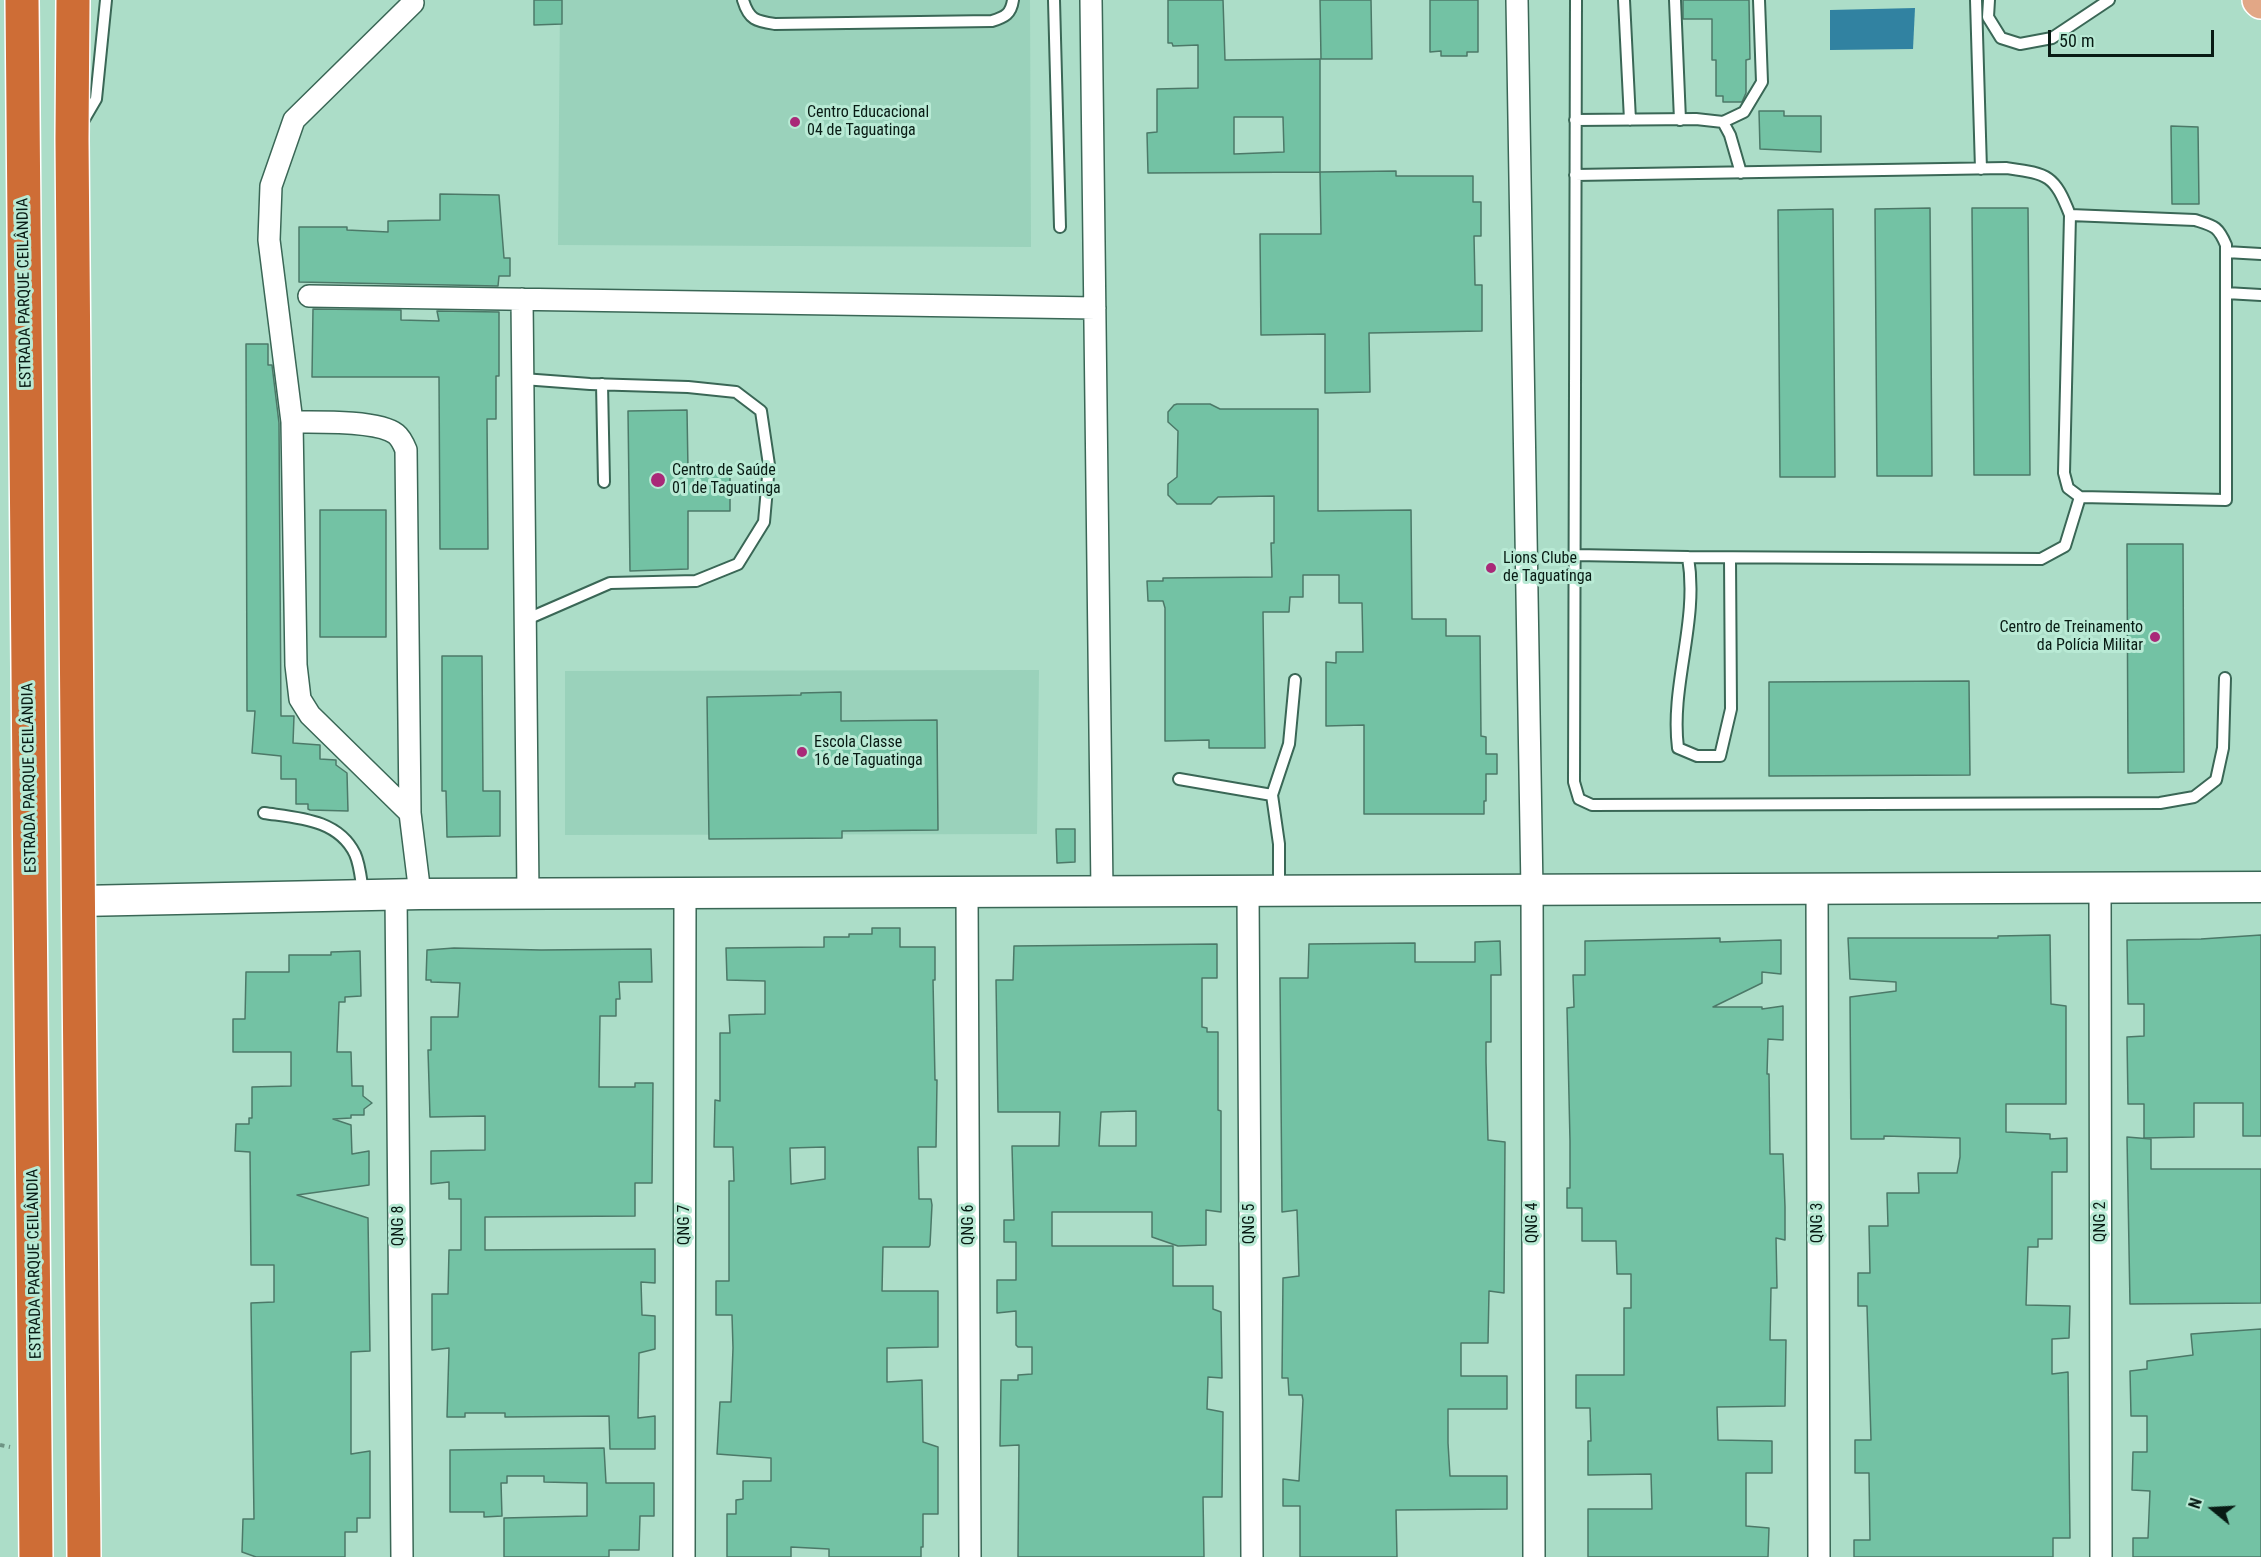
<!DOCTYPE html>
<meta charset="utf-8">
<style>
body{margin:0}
#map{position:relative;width:2261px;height:1557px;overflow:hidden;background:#acddc8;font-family:"Roboto Condensed",sans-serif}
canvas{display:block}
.north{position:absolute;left:2183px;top:1479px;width:60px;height:60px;-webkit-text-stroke:4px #b9ead5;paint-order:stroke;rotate:288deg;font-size:16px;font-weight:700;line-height:24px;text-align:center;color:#081b14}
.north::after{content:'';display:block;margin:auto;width:21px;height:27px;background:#081b14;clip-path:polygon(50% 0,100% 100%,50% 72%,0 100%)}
.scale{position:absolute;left:2048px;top:30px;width:166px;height:27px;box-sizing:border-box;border:3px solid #081b14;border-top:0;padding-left:8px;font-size:18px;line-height:21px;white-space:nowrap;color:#081b14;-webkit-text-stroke:4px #b9ead5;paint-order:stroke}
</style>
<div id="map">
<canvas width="2261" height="1557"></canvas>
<div class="north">N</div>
<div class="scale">50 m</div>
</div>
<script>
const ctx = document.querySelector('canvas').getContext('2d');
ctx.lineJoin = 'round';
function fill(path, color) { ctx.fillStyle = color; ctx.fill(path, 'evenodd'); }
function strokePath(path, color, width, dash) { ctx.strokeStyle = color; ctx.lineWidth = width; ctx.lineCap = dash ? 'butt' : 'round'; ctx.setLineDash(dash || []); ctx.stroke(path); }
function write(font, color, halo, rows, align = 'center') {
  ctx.font = font + ' "Roboto Condensed",sans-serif'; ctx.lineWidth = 6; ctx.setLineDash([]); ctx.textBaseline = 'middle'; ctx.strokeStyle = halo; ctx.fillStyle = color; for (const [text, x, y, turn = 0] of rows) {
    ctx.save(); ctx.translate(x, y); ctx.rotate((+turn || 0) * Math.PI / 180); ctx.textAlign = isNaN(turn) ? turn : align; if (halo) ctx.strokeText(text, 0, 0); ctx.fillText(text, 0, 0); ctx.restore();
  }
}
const built = new Path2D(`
 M 560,0 L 1030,0 L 1031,247 L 558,245 Z
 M 1039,670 L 1037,834 L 565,835 L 565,671 Z`);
const water = new Path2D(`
 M 1915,8 L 1913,49 L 1830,50 L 1830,10 Z`);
const building = new Path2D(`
 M 534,0 L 562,0 L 562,24 L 534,25 Z
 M 1168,0 L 1223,0 L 1225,60 L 1320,59 L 1320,172 L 1148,173 L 1147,133 L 1157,132 L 1157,89 L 1198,88 L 1198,45 L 1173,46 L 1172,43 L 1168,43 ZM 1234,117 L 1283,117 L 1284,152 L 1234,154 Z
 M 1320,0 L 1371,0 L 1372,59 L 1321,59 Z
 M 1430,0 L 1478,0 L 1478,52 L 1467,52 L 1467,56 L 1441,56 L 1441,51 L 1430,52 Z
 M 1683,0 L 1749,0 L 1750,59 L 1746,60 L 1746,93 L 1742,102 L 1723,102 L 1723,96 L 1716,96 L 1716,60 L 1712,60 L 1712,19 L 1683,19 Z
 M 1759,111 L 1784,111 L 1784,116 L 1821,116 L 1821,152 L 1760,149 Z
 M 2171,126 L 2198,127 L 2199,204 L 2172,204 Z
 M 1396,171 L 1396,176 L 1473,176 L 1473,202 L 1481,202 L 1481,236 L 1474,236 L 1475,285 L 1482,285 L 1482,331 L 1369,333 L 1370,392 L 1325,393 L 1325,334 L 1261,335 L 1260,234 L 1321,234 L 1320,172 Z
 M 440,194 L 499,195 L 504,258 L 510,258 L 510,276 L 499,276 L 498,286 L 299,282 L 299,227 L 347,227 L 347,230 L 388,232 L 388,221 L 440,220 Z
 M 1930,208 L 1932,476 L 1877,476 L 1875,209 Z
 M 1972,208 L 2028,208 L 2030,475 L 1974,475 Z
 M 1833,209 L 1835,477 L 1780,477 L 1778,210 Z
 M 313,309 L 401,310 L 401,320 L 439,321 L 437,311 L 499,312 L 499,376 L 496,376 L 496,419 L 487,419 L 488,549 L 440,549 L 439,377 L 312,377 Z
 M 246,344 L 268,344 L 268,365 L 272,365 L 279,423 L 281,716 L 294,716 L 293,743 L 320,745 L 320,759 L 336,760 L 336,765 L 347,773 L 348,811 L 310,810 L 308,809 L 308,804 L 296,804 L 296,779 L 281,779 L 281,756 L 252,753 L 255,711 L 247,711 Z
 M 1177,404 L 1210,404 L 1220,409 L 1318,409 L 1318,511 L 1411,510 L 1412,619 L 1446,619 L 1446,636 L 1480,636 L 1481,736 L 1486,737 L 1486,754 L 1497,754 L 1497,774 L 1486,774 L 1486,801 L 1484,801 L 1484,814 L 1364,814 L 1364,725 L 1326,726 L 1326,662 L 1336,663 L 1336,652 L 1363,652 L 1362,603 L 1339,603 L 1339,575 L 1303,575 L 1303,597 L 1290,597 L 1289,612 L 1263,612 L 1265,748 L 1209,748 L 1209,740 L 1165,741 L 1165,608 L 1163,601 L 1148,601 L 1147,581 L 1163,581 L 1163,578 L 1272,577 L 1271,543 L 1274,543 L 1274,496 L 1218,497 L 1211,504 L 1177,504 L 1168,495 L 1168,484 L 1177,477 L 1178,431 L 1168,422 L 1168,412 L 1174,405 Z
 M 687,410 L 688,470 L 730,470 L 730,511 L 688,511 L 688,569 L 630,571 L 628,411 Z
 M 320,510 L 386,510 L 386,637 L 320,637 Z
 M 2127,544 L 2183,544 L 2184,772 L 2128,773 Z
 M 442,656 L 482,656 L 483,791 L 500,791 L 500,836 L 447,837 L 446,791 L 442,791 Z
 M 1969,681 L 1970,775 L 1769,776 L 1769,682 Z
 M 841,692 L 841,721 L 937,720 L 938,830 L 842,831 L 842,838 L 709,839 L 707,697 L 801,695 L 801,693 Z
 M 1056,829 L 1075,829 L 1075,862 L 1057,863 Z
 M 872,928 L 900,928 L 900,947 L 935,947 L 935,980 L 933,980 L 935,1080 L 937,1080 L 936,1147 L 918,1147 L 919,1199 L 931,1199 L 932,1205 L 930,1245 L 929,1247 L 883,1247 L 882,1291 L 938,1291 L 938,1347 L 887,1348 L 887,1382 L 922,1380 L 923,1442 L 938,1447 L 938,1514 L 923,1514 L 923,1547 L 921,1547 L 921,1557 L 829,1557 L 829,1549 L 791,1547 L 791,1557 L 727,1557 L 727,1514 L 736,1514 L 736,1500 L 743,1499 L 743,1481 L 771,1481 L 771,1458 L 717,1454 L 720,1402 L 731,1402 L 733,1348 L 732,1315 L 716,1315 L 716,1281 L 729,1281 L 729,1181 L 734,1181 L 733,1147 L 714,1147 L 715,1100 L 720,1101 L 720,1033 L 730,1033 L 729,1015 L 765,1014 L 765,981 L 727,980 L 726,948 L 824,947 L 824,937 L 849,937 L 849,934 L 872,934 ZM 825,1147 L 825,1179 L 791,1184 L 790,1148 Z
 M 2050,935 L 2051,1004 L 2066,1006 L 2066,1104 L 2006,1104 L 2006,1132 L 2050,1134 L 2050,1139 L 2067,1138 L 2067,1172 L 2052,1172 L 2052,1239 L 2038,1239 L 2038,1247 L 2028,1247 L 2026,1305 L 2070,1306 L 2069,1338 L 2052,1339 L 2052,1374 L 2068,1372 L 2070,1538 L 2053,1538 L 2053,1557 L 1854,1557 L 1854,1540 L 1870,1540 L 1869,1473 L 1855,1473 L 1855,1440 L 1871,1440 L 1867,1306 L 1858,1306 L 1858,1273 L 1870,1273 L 1869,1226 L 1888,1226 L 1887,1193 L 1919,1193 L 1918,1173 L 1957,1173 L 1960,1157 L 1960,1138 L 1884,1136 L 1884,1139 L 1851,1139 L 1850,997 L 1896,991 L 1896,982 L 1850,979 L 1848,938 L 1998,938 L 1998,936 Z
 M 2261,935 L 2261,1136 L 2243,1136 L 2243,1103 L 2194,1103 L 2194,1137 L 2144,1138 L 2144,1104 L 2128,1104 L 2127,1037 L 2144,1036 L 2144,1004 L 2128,1004 L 2127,940 L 2201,939 Z
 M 1720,938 L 1720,942 L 1781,940 L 1781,974 L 1762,972 L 1762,983 L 1713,1007 L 1762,1007 L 1762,1009 L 1783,1006 L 1783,1040 L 1768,1039 L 1767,1074 L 1769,1074 L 1770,1154 L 1783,1154 L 1785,1207 L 1785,1240 L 1776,1238 L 1777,1288 L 1771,1288 L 1770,1340 L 1786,1340 L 1785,1406 L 1717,1407 L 1718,1440 L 1772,1441 L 1772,1473 L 1746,1473 L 1746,1526 L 1769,1528 L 1768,1557 L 1588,1557 L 1588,1509 L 1652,1509 L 1651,1474 L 1588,1475 L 1588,1441 L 1591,1441 L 1590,1408 L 1576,1408 L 1576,1375 L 1624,1375 L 1624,1308 L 1631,1308 L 1631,1274 L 1617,1274 L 1616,1241 L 1582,1241 L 1582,1208 L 1567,1208 L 1567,1188 L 1570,1188 L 1570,1141 L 1567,1008 L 1574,1007 L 1573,975 L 1585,975 L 1585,941 Z
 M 1500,941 L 1501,975 L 1491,975 L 1491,1042 L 1486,1042 L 1486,1062 L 1488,1140 L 1505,1142 L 1504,1293 L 1489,1291 L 1488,1343 L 1461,1343 L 1461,1376 L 1507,1376 L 1507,1409 L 1448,1409 L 1448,1443 L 1450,1476 L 1507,1476 L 1507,1509 L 1396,1510 L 1397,1557 L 1300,1557 L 1300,1506 L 1283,1506 L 1283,1479 L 1299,1481 L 1303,1400 L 1302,1395 L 1289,1395 L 1288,1378 L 1282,1378 L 1283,1278 L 1299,1276 L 1297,1210 L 1282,1212 L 1280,978 L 1308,978 L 1309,944 L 1415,943 L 1415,962 L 1475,962 L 1475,942 Z
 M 1217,944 L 1217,978 L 1202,978 L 1202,1027 L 1207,1028 L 1207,1032 L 1218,1032 L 1218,1110 L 1221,1111 L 1221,1212 L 1206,1210 L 1206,1245 L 1178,1246 L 1152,1237 L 1152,1212 L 1052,1212 L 1052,1246 L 1173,1246 L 1173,1286 L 1213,1286 L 1213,1309 L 1221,1312 L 1222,1378 L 1208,1377 L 1207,1409 L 1223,1412 L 1222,1497 L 1203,1497 L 1204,1557 L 1018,1557 L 1019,1445 L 1000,1446 L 1001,1380 L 1018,1380 L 1018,1375 L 1032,1374 L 1032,1347 L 1018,1347 L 1016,1345 L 1016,1311 L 997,1313 L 997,1280 L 1016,1280 L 1016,1242 L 1004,1242 L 1004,1220 L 1014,1220 L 1012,1146 L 1059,1146 L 1060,1112 L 998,1112 L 996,980 L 1013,980 L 1014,946 ZM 1136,1111 L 1136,1146 L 1099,1146 L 1101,1112 Z
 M 454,948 L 541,950 L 651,949 L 652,982 L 619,982 L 620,999 L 616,999 L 616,1016 L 600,1016 L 599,1087 L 635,1087 L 635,1083 L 653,1083 L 652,1183 L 635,1183 L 635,1216 L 485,1217 L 485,1250 L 655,1249 L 655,1283 L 641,1282 L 642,1315 L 655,1316 L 655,1349 L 639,1353 L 638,1418 L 655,1416 L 655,1449 L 610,1449 L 609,1416 L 505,1417 L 505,1413 L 465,1413 L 465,1417 L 447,1417 L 449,1348 L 432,1350 L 432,1294 L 448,1294 L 449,1250 L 461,1250 L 461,1199 L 449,1199 L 449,1182 L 431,1184 L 431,1151 L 485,1150 L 485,1116 L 430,1117 L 428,1050 L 431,1050 L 431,1017 L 458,1017 L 460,983 L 431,982 L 431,980 L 426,980 L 427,950 Z
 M 360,951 L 361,996 L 345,997 L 345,1002 L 339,1002 L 337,1052 L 351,1052 L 352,1086 L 363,1086 L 363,1096 L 372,1103 L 364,1109 L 364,1115 L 351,1115 L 351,1118 L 333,1119 L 351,1125 L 352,1154 L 369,1151 L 369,1185 L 297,1195 L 368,1218 L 370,1351 L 351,1352 L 351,1454 L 370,1451 L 370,1518 L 357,1518 L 357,1532 L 345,1532 L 345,1557 L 256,1557 L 242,1552 L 243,1519 L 254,1519 L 251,1303 L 274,1302 L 274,1265 L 251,1265 L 250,1152 L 235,1151 L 236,1124 L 249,1124 L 249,1118 L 252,1118 L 252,1087 L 291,1086 L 291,1052 L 233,1052 L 233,1019 L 245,1019 L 246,972 L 289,972 L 289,955 L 331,955 L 331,952 Z
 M 2127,1137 L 2151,1139 L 2151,1169 L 2261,1169 L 2261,1303 L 2130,1304 Z
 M 2261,1329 L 2261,1557 L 2133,1557 L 2133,1538 L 2148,1538 L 2150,1491 L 2132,1490 L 2133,1452 L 2147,1452 L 2147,1416 L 2131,1416 L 2130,1371 L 2147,1369 L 2147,1361 L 2193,1355 L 2191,1334 Z
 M 604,1448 L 606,1483 L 654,1483 L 654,1516 L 640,1516 L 639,1550 L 609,1550 L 609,1557 L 504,1557 L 504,1518 L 587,1516 L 587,1483 L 544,1482 L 544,1476 L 507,1476 L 507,1483 L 501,1483 L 502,1516 L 484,1517 L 484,1512 L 450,1512 L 450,1450 Z`);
const path = new Path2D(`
 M 0,1445 L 10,1447`);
const lane = new Path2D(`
 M 743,0 C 749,20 756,21 775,24 L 992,21 C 1005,17 1011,14 1013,0
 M 1054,0 L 1060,227
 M 1576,0 L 1574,782 L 1579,799 L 1592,805 L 2160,803 L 2194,797 L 2216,780 L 2223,748 L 2225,678
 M 1624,0 L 1630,120
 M 1675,0 L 1680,120
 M 1976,0 L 1981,169
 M 1989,0 L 1988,17 L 2001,38 L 2020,44 L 2052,38 L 2109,0
 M 1575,120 L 1696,119 L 1723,122 L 1730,135 L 1741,173
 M 1723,122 L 1744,112 L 1762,82 L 1759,0
 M 82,123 L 96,99 L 106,0
 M 1575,175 L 2006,168 C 2048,174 2054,174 2070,215 L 2064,473 L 2068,488 L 2080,497 L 2226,500 L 2226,245 C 2218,226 2214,226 2195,220 L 2070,215
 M 2226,252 L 2261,254
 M 2226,293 L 2261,295
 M 523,379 L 590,384 L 688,387 L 736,392 L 761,411 L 769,465 L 764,522 L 738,564 L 696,581 L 610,583 L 525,620
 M 602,384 L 604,482
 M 1575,555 L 1688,557 C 1699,622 1670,685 1678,748 L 1697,756 L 1720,756 L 1731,709 L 1730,558
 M 1688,557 L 2041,559 L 2065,546 L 2080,497
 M 1179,779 L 1272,795
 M 264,813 C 298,818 338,819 355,854 C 360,865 361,880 363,892
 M 1279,888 L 1279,844 L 1272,795 L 1289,744 L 1295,680`);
const street = new Path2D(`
 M 1091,0 L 1102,891
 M 1517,0 L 1532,890 L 1534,1557
 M 309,296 L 1095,308
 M 522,299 L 528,894
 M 292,422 C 315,422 379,420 396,434 C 401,438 404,445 406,450 L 410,813 L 420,894
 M 410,813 L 310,715 L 300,699 L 296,665 L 292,422 L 269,240 L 271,186 L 294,120 L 413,3
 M 2100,888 L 2101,1557
 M 1817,889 L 1819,1557
 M 1248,891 L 1252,1557
 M 967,892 L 970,1557
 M 396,894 L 402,1557
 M 684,1557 L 685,893`);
const secondary = new Path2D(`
 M 79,901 L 420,894 L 2261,887`);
const primary = new Path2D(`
 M 2259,0 L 2261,2`);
const highway = new Path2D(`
 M 22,0 L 36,1557
 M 73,0 L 72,139 L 84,1557`);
const markers = [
 [795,122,6,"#a92978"],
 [658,480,8,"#a92978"],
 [1491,568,6,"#a92978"],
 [2155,637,6,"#a92978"],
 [802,752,6,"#a92978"]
];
const poiNames = [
 ["Centro Educacional",807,113],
 ["04 de Taguatinga",807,131],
 ["Centro de Saúde",672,471],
 ["01 de Taguatinga",672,489],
 ["Lions Clube",1503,559],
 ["de Taguatinga",1503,577],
 ["Centro de Treinamento",2143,628,"right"],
 ["da Polícia Militar",2143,646,"right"],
 ["Escola Classe",814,743],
 ["16 de Taguatinga",814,761]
];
const streetNames = [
 ["ESTRADA PARQUE CEILÂNDIA",25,293,-91],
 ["ESTRADA PARQUE CEILÂNDIA",30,778,-91],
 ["QNG 2",2101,1222,-90],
 ["QNG 4",1533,1223,-90],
 ["QNG 3",1818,1223,-90],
 ["QNG 5",1250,1224,-90],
 ["QNG 7",685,1225,-90],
 ["QNG 6",969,1225,-90],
 ["QNG 8",399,1226,-90],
 ["ESTRADA PARQUE CEILÂNDIA",35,1264,-91]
];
fill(built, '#9ad2bb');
fill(water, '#3182a1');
fill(building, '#73c2a4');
strokePath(building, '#4c7968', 1.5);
strokePath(lane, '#3a6756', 14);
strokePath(street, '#3a6756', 24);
strokePath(secondary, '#3a6756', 33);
strokePath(primary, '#fff', 36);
strokePath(highway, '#fff', 36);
strokePath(path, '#6e9484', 4, [4.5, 4.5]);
strokePath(lane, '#fff', 10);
strokePath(street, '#fff', 21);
strokePath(secondary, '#fff', 30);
strokePath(primary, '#e2a786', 33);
strokePath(highway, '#ce6d36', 33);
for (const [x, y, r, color] of markers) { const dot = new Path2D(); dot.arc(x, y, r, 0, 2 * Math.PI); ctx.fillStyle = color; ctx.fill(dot); strokePath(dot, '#b9ead5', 2); }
write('16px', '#081b14', '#b9ead5', poiNames, 'left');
write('16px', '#081b14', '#b9ead5', streetNames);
</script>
